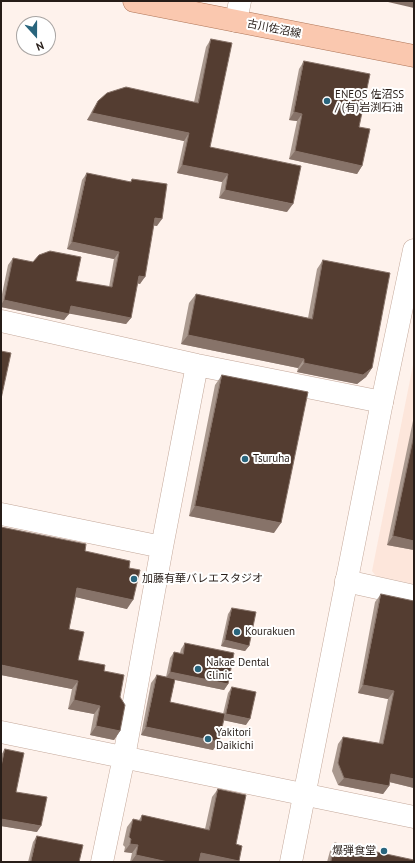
<!DOCTYPE html>
<meta charset="utf-8">
<style>
body{margin:0}
#map{position:relative;width:415px;height:863px;overflow:hidden;background:#fef2ec;font-family:"PT Sans",sans-serif}
canvas{display:block}
.frame{position:absolute;inset:0;border:2px solid #271d18;pointer-events:none}
.north{position:absolute;left:16px;top:16px;width:40px;height:40px;box-sizing:border-box;background:#fff;border:1px solid #a9a5a3;border-radius:50%;rotate:159deg;font-size:11px;font-weight:700;line-height:16px;text-align:center;color:#271d18}
.north::after{content:'';display:block;margin:auto;width:14px;height:18px;background:#29657d;clip-path:polygon(50% 0,100% 100%,50% 72%,0 100%)}
</style>
<div id="map">
<canvas width="415" height="863"></canvas>
<div class="frame"></div>
<div class="north">N</div>
</div>
<script>
const ctx = document.querySelector('canvas').getContext('2d');
ctx.lineJoin = 'round';
function fill(path, color) { ctx.fillStyle = color; ctx.fill(path, 'evenodd'); }
function strokePath(path, color, width, dash) { ctx.strokeStyle = color; ctx.lineWidth = width; ctx.lineCap = dash ? 'butt' : 'round'; ctx.setLineDash(dash || []); ctx.stroke(path); }
function write(font, color, halo, rows, align = 'center') {
  ctx.font = font + ' "PT Sans","Noto Sans JP",sans-serif'; ctx.lineWidth = 4; ctx.setLineDash([]); ctx.textBaseline = 'middle'; ctx.strokeStyle = halo; ctx.fillStyle = color; for (const [text, x, y, turn = 0] of rows) {
    ctx.save(); ctx.translate(x, y); ctx.rotate((+turn || 0) * Math.PI / 180); ctx.textAlign = isNaN(turn) ? turn : align; if (halo) ctx.strokeText(text, 0, 0); ctx.fillText(text, 0, 0); ctx.restore();
  }
}
const built = new Path2D(`
 M 414,360 L 414,584 L 376,576 L 372,571 Z`);
const minor = new Path2D(`
 M 236,21 L 240,1
 M 1,321 L 197,365 L 382,402
 M 1,514 L 162,547
 M 346,581 L 414,596
 M 1,732 L 414,817
 M 102,862 L 124,757 L 162,547 L 197,365`);
const tertiary = new Path2D(`
 M 291,862 L 382,402 L 414,250`);
const primary = new Path2D(`
 M 134,1 L 414,56`);
const wall = new Path2D(`
 M 211,39 L 210,147 L 287,212 L 219,198 L 222,182 L 177,173 L 184,141 L 87,120 L 93,109 L 98,101 L 194,102 L 206,47 Z
 M 304,61 L 359,127 L 362,166 L 357,174 L 289,159 L 297,121 L 289,120 L 299,69 Z
 M 87,173 L 130,182 L 132,179 L 157,226 L 154,225 L 140,284 L 137,283 L 131,318 L 126,324 L 69,313 L 64,320 L 1,307 L 1,299 L 8,265 L 13,258 L 76,281 L 109,287 L 114,259 L 67,249 L 82,180 Z
 M 323,260 L 372,368 L 366,377 L 357,384 L 297,372 L 298,368 L 181,344 L 189,303 L 196,294 L 308,318 L 317,269 Z
 M 222,375 L 274,533 L 189,516 L 215,385 Z
 M 414,416 L 414,550 L 387,545 Z
 M 85,551 L 129,568 L 127,609 L 76,597 L 69,629 L 78,660 L 104,671 L 120,697 L 120,731 L 114,740 L 90,735 L 94,714 L 68,709 L 72,689 L 1,675 Z
 M 381,594 L 414,654 L 414,788 L 389,782 L 389,786 L 383,794 L 338,785 L 332,771 L 338,744 L 343,737 L 379,743 L 388,699 L 358,693 L 375,602 Z
 M 232,608 L 249,646 L 245,651 L 221,646 L 228,614 Z
 M 185,643 L 228,684 L 224,690 L 175,680 L 170,702 L 223,714 L 228,693 L 232,687 L 246,725 L 224,720 L 213,750 L 141,735 L 151,683 L 157,675 L 166,677 L 170,658 L 174,652 L 180,653 L 181,649 Z
 M 5,749 L 16,792 L 37,832 L 1,826 L 1,755 Z
 M 218,789 L 236,844 L 238,862 L 130,862 L 132,853 L 124,852 L 125,847 L 123,845 L 127,827 L 133,819 L 139,820 L 142,815 L 205,829 L 212,797 Z
 M 37,836 L 79,862 L 28,862 L 33,842 Z
 M 335,843 L 414,862 L 327,862 L 330,851 Z`);
const shadedWall = new Path2D(`
 M 389,1 L 414,1 L 414,8 L 388,2 Z
 M 294,112 L 302,114 L 297,121 L 289,120 Z
 M 92,113 L 189,133 L 184,141 L 87,120 Z
 M 295,151 L 362,166 L 357,174 L 289,159 Z
 M 182,165 L 228,174 L 222,182 L 177,173 Z
 M 225,190 L 293,204 L 287,212 L 219,198 Z
 M 155,218 L 162,219 L 157,226 L 150,225 Z
 M 72,242 L 119,252 L 114,259 L 67,249 Z
 M 139,276 L 145,277 L 140,284 L 134,282 Z
 M 4,300 L 69,314 L 64,320 L 1,307 L 1,305 Z
 M 71,306 L 131,318 L 126,324 L 66,313 Z
 M 188,335 L 304,359 L 298,368 L 181,344 Z
 M 304,363 L 372,368 L 366,377 L 357,384 L 297,372 Z
 M 195,506 L 281,523 L 274,533 L 189,516 Z
 M 393,536 L 414,541 L 414,550 L 387,545 Z
 M 77,588 L 133,600 L 127,609 L 71,596 Z
 M 225,640 L 249,646 L 245,651 L 221,646 Z
 M 1,665 L 78,681 L 72,689 L 1,675 Z
 M 170,672 L 228,684 L 224,690 L 166,678 Z
 M 363,685 L 394,691 L 388,699 L 358,693 Z
 M 74,700 L 100,706 L 94,714 L 68,709 Z
 M 226,714 L 250,719 L 246,725 L 222,720 Z
 M 96,726 L 120,731 L 114,740 L 90,735 Z
 M 146,727 L 219,742 L 213,750 L 141,735 Z
 M 391,774 L 414,779 L 414,788 L 386,781 Z
 M 344,778 L 389,786 L 383,794 L 338,785 Z
 M 1,819 L 41,826 L 37,832 L 1,826 Z
 M 130,844 L 138,845 L 132,853 L 124,852 Z
 M 201,853 L 239,861 L 238,862 L 198,862 Z
 M 136,855 L 168,862 L 131,862 Z`);
const building = new Path2D(`
 M 211,39 L 232,43 L 210,147 L 301,166 L 293,204 L 225,190 L 228,174 L 182,165 L 189,133 L 92,113 L 98,101 L 107,93 L 126,87 L 198,103 Z
 M 304,61 L 370,74 L 359,127 L 370,129 L 362,166 L 295,151 L 302,114 L 294,112 Z
 M 87,173 L 131,182 L 132,179 L 167,184 L 162,219 L 155,218 L 145,277 L 139,276 L 131,318 L 71,306 L 69,314 L 4,300 L 13,258 L 33,262 L 39,255 L 50,251 L 81,257 L 76,281 L 112,287 L 119,252 L 72,242 Z
 M 323,260 L 390,273 L 372,368 L 363,375 L 304,363 L 304,359 L 188,335 L 196,294 L 312,319 Z
 M 1,351 L 11,353 L 1,399 Z
 M 222,375 L 308,392 L 281,523 L 195,506 Z
 M 414,435 L 414,541 L 393,536 Z
 M 1,527 L 86,544 L 85,551 L 130,561 L 129,568 L 140,570 L 133,600 L 77,588 L 69,629 L 84,632 L 78,660 L 105,665 L 104,671 L 124,675 L 120,697 L 125,705 L 120,731 L 96,726 L 100,706 L 74,700 L 78,681 L 1,665 Z
 M 381,594 L 414,601 L 414,779 L 391,774 L 389,786 L 344,778 L 338,763 L 343,737 L 383,744 L 394,691 L 363,685 Z
 M 232,608 L 256,612 L 249,646 L 225,640 Z
 M 185,643 L 234,653 L 228,684 L 170,672 L 174,652 L 183,654 Z
 M 157,675 L 175,679 L 170,702 L 225,714 L 219,742 L 146,727 Z
 M 232,687 L 256,692 L 250,719 L 226,714 Z
 M 5,749 L 24,753 L 16,792 L 47,797 L 41,826 L 1,819 L 1,767 Z
 M 218,789 L 246,795 L 236,844 L 242,846 L 239,861 L 201,853 L 199,862 L 168,862 L 136,855 L 138,845 L 130,844 L 131,839 L 129,837 L 133,819 L 141,821 L 142,815 L 209,830 Z
 M 37,836 L 83,845 L 79,862 L 31,862 Z
 M 335,843 L 414,860 L 414,862 L 331,862 Z`);
const markers = [
 [327,101,4,"#29657d"],
 [245,459,4,"#29657d"],
 [134,579,4,"#29657d"],
 [237,632,4,"#29657d"],
 [198,669,4,"#29657d"],
 [208,739,4,"#29657d"],
 [384,851,4,"#29657d"]
];
const streetNames = [
 ["古川佐沼線",274,29,11]
];
const poiNames = [
 ["ENEOS 佐沼SS",335,95],
 ["/ (有)岩渕石油",335,108],
 ["Tsuruha",253,459],
 ["加藤有華バレエスタジオ",142,579],
 ["Kourakuen",245,632],
 ["Nakae Dental",206,663],
 ["Clinic",206,676],
 ["Yakitori",216,733],
 ["Daikichi",216,746],
 ["爆弾食堂",376,851,"right"]
];
fill(built, '#fde6db');
strokePath(minor, '#c3a799', 23);
strokePath(tertiary, '#c3a799', 23);
strokePath(primary, '#ae7558', 23);
strokePath(minor, '#fff', 22);
strokePath(tertiary, '#fff', 22);
strokePath(primary, '#fac8af', 22);
fill(wall, '#a9988e');
fill(shadedWall, '#877369');
fill(building, '#543d31');
strokePath(building, '#877369', 1);
for (const [x, y, r, color] of markers) { const dot = new Path2D(); dot.arc(x, y, r, 0, 2 * Math.PI); ctx.fillStyle = color; ctx.fill(dot); strokePath(dot, '#fff', 1.5); }
write('11px', '#271d18', '#fff', streetNames);
write('11px', '#271d18', '#fff', poiNames, 'left');
</script>
